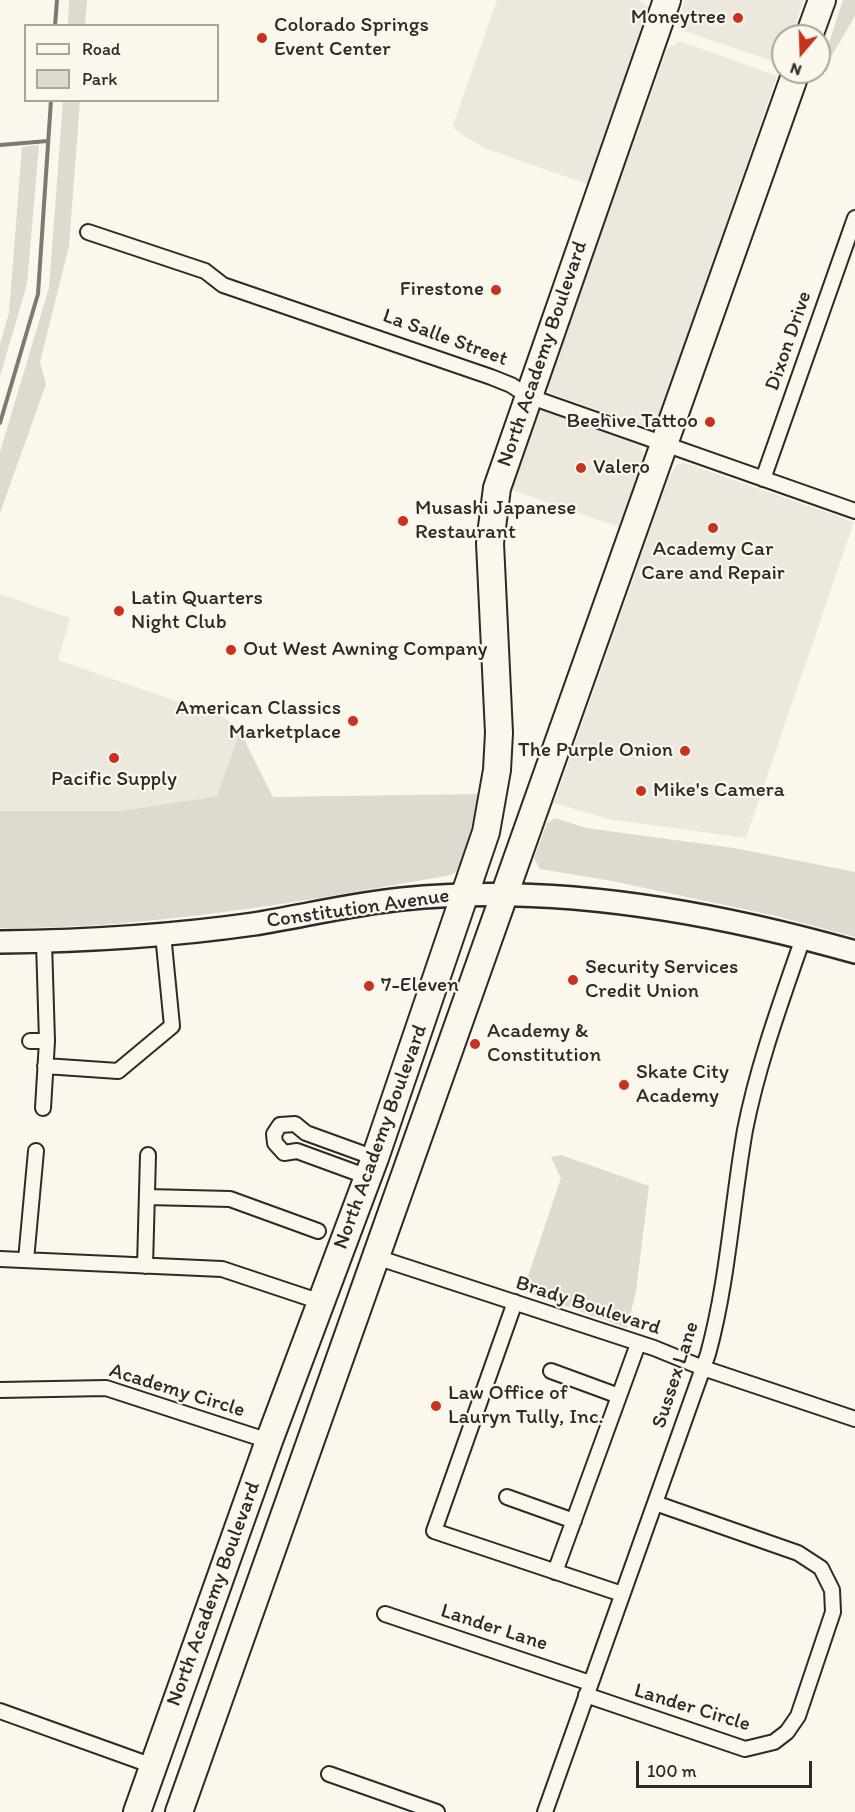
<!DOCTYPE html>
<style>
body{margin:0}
#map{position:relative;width:855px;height:1812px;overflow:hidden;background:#fbf7ec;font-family:Itim,sans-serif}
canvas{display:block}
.legend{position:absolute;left:24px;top:24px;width:195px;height:78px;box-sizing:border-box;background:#fbf7ec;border:2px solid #a8a59f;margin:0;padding:8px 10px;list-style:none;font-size:18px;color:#2b2b2b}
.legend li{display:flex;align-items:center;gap:12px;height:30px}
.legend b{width:30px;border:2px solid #a8a59f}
.north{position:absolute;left:771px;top:24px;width:60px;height:60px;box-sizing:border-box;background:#fbf7ec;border:2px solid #a8a59f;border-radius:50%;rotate:199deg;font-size:16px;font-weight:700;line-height:24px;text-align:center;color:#2b2b2b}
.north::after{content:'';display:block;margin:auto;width:21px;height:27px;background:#c8321e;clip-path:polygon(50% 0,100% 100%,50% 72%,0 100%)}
.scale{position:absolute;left:636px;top:1761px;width:176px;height:27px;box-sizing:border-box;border:3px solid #2b2b2b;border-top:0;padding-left:8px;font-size:18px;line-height:21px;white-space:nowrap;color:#2b2b2b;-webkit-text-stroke:4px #fbf7ec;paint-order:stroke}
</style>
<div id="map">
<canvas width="855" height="1812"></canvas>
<ul class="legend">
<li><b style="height:8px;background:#fbf7ec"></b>Road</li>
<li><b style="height:16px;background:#dddad0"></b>Park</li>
</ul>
<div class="north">N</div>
<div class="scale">100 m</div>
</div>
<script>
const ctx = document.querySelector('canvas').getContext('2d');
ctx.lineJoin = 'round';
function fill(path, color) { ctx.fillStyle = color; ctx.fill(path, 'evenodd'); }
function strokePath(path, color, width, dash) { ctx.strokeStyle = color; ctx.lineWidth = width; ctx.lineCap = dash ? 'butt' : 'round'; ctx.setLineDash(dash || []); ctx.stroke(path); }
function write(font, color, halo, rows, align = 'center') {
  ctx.font = font + ' Itim,sans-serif'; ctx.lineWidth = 4.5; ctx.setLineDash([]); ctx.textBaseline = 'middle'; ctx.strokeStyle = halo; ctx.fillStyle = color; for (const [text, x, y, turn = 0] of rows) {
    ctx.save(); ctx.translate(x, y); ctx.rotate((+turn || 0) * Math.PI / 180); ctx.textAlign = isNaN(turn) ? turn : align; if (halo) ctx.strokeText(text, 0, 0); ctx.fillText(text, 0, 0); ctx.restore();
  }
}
const built = new Path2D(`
 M 497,0 L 638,0 L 651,8 L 592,180 L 587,184 L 484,148 L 455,130 L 453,125 Z
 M 685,0 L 804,0 L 791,36 L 783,36 L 781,64 L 678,29 L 677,24 Z
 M 680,41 L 777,76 L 676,368 L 675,389 L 657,429 L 652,429 L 550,393 L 547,387 L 667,49 Z
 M 537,409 L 639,445 L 642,449 L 644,459 L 619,527 L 506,488 Z
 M 685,463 L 854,522 L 746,838 L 608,819 L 554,803 L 669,477 L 677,464 Z
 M 0,594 L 70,618 L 58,660 L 225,718 L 240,731 L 217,796 L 121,811 L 0,811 Z`);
const green = new Path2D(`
 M 69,0 L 87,0 L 85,25 L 68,25 Z
 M 843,0 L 855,0 L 855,16 L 828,62 L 823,61 Z
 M 63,101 L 80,101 L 69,246 L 40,362 L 46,384 L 0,513 L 0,452 L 49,288 Z
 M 39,145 L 27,284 L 0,376 L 0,344 L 9,313 L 22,147 Z
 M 240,731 L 273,797 L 482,794 L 458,869 L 453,874 L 446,876 C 298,902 150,929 0,928 L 0,811 L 121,811 L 217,796 Z
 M 555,818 L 586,828 L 734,848 L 855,872 L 855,937 L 776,916 L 612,881 L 540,869 L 534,858 L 547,823 Z
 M 561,1155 L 649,1186 L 636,1291 L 627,1328 L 523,1291 L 561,1178 L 551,1157 Z`);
const stream = new Path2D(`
 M 55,26 L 57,0
 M 0,145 L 48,141
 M 0,423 L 38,294 L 51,100`);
const street = new Path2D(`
 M 88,232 L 205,271 L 223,285 L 491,377 L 511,385 L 528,396 L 855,511
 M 763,479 L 855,218
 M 30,1041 L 47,1041
 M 45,1066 L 118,1071 L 172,1026 L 163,934
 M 43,1108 L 47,1041 L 44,942
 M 368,1177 L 297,1151 L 284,1153 L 275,1143 L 274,1134 L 280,1125 L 295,1124 L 306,1133 L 375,1158
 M 147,1197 L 230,1199 L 318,1231
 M 376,1257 L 654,1348 L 703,1368 L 855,1419
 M 0,1259 L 222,1269 L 321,1302
 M 26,1260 L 36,1151
 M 145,1266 L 148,1155
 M 515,1302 L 434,1531 L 622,1594
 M 551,1371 L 619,1396
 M 0,1390 L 106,1388 L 269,1441
 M 507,1497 L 574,1521
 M 555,1572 L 638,1344
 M 385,1614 L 590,1683
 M 586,1695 L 745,1749 L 774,1742 L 787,1732 L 798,1716 L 833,1612 L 832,1590 L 821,1568 L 798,1553 L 655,1503
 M 0,1711 L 153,1766
 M 329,1774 L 437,1812
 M 545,1812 L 708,1354 C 728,1281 732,1204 745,1130 C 758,1064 781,1002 803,938`);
const primary = new Path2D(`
 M 0,942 C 85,941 170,936 254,924 C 303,916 352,904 402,899 C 551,883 711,911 855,952`);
const highway = new Path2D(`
 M 809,36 L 822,0
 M 137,1812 L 269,1441 L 375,1158 L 486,832 L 497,770 L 499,733 L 490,543 L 497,488 L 667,0
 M 179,1812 L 796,72`);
const markers = [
 [738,18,6,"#c8321e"],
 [262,38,6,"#c8321e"],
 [496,290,6,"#c8321e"],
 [710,422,6,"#c8321e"],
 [581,468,6,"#c8321e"],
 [403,521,6,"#c8321e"],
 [713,528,6,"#c8321e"],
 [119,611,6,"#c8321e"],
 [231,650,6,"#c8321e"],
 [353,721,6,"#c8321e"],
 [685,751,6,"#c8321e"],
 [114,758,6,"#c8321e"],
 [641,791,6,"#c8321e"],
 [573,980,6,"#c8321e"],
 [369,986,6,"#c8321e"],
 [475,1044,6,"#c8321e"],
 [624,1085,6,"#c8321e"],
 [436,1406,6,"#c8321e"]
];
const poiNames = [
 ["Moneytree",726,18,"right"],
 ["Colorado Springs",274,26],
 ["Event Center",274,50],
 ["Firestone",484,290,"right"],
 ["Beehive Tattoo",698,422,"right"],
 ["Valero",593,468],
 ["Musashi Japanese",415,509],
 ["Restaurant",415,533],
 ["Academy Car",713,550,"center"],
 ["Care and Repair",713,574,"center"],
 ["Latin Quarters",131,599],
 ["Night Club",131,623],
 ["Out West Awning Company",243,650],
 ["American Classics",341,709,"right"],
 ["Marketplace",341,733,"right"],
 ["The Purple Onion",673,751,"right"],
 ["Pacific Supply",114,780,"center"],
 ["Mike's Camera",653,791],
 ["Security Services",585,968],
 ["Credit Union",585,992],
 ["7-Eleven",381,986],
 ["Academy &",487,1032],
 ["Constitution",487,1056],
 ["Skate City",636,1073],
 ["Academy",636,1097],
 ["Law Office of",448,1394],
 ["Lauryn Tully, Inc.",448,1418]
];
const streetNames = [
 ["La Salle Street",445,338,20],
 ["Dixon Drive",789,341,-71],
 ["North Academy Boulevard",543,354,-71],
 ["Constitution Avenue",358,909,-8],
 ["North Academy Boulevard",381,1137,-70],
 ["Brady Boulevard",588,1306,18],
 ["Sussex Lane",676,1375,-72],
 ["Academy Circle",177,1391,17],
 ["North Academy Boulevard",214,1594,-70],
 ["Lander Lane",494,1628,18],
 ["Lander Circle",692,1708,17]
];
fill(built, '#ebe8de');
fill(green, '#dddad0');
strokePath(stream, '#7b7a75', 4);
strokePath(street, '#2b2b2b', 18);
strokePath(primary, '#2b2b2b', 26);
strokePath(highway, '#2b2b2b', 30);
strokePath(street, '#fbf7ec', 14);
strokePath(primary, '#fbf7ec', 21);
strokePath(highway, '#fbf7ec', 26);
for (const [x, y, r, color] of markers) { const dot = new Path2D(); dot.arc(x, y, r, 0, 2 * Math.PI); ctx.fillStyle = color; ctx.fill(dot); strokePath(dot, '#fbf7ec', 2); }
write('21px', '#2b2b2b', '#fbf7ec', poiNames, 'left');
write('21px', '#2b2b2b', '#fbf7ec', streetNames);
</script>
